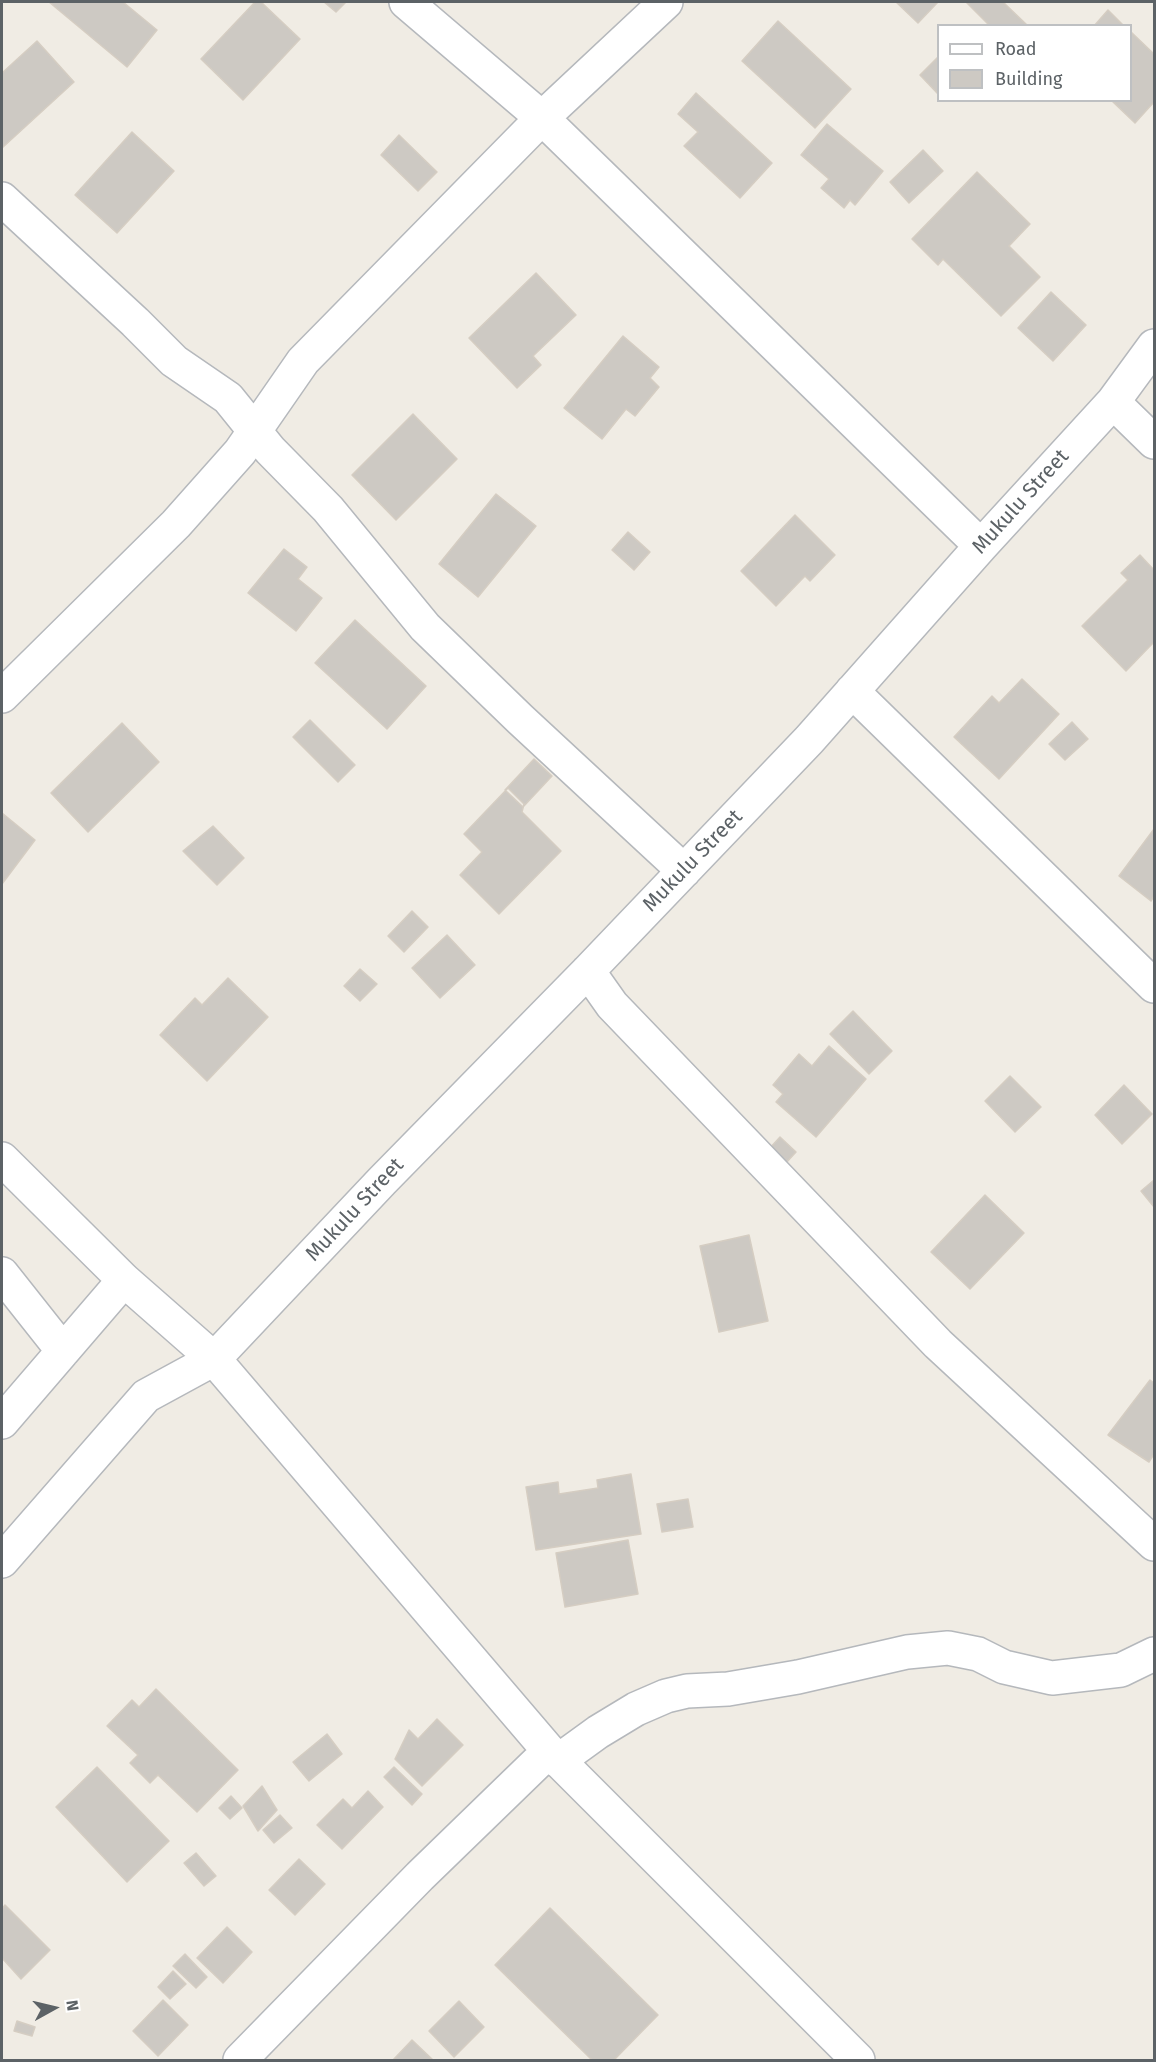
<!DOCTYPE html>
<style>
body{margin:0}
#map{position:relative;width:1156px;height:2062px;overflow:hidden;background:#f0ece4;font-family:"Fira Sans",sans-serif}
canvas{display:block}
.frame{position:absolute;inset:0;border:3px solid #5c6266;pointer-events:none}
.legend{position:absolute;left:937px;top:24px;width:195px;height:78px;box-sizing:border-box;background:#fff;border:2px solid #bec0c2;margin:0;padding:8px 10px;list-style:none;font-size:18px;color:#5c6266}
.legend li{display:flex;align-items:center;gap:12px;height:30px}
.legend b{width:30px;border:2px solid #bec0c2}
.north{position:absolute;left:24px;top:1978px;width:60px;height:60px;-webkit-text-stroke:4px #fff;paint-order:stroke;rotate:82deg;font-size:16px;font-weight:700;line-height:24px;text-align:center;color:#5c6266}
.north::after{content:'';display:block;margin:auto;width:21px;height:27px;background:#5c6266;clip-path:polygon(50% 0,100% 100%,50% 72%,0 100%)}
</style>
<div id="map">
<canvas width="1156" height="2062"></canvas>
<div class="frame"></div>
<ul class="legend">
<li><b style="height:8px;background:#fff"></b>Road</li>
<li><b style="height:16px;background:#cdc9c3"></b>Building</li>
</ul>
<div class="north">N</div>
</div>
<script>
const ctx = document.querySelector('canvas').getContext('2d');
ctx.lineJoin = 'round';
function fill(path, color) { ctx.fillStyle = color; ctx.fill(path, 'evenodd'); }
function strokePath(path, color, width, dash) { ctx.strokeStyle = color; ctx.lineWidth = width; ctx.lineCap = dash ? 'butt' : 'round'; ctx.setLineDash(dash || []); ctx.stroke(path); }
function write(font, color, halo, rows, align = 'center') {
  ctx.font = font + ' "Fira Sans",sans-serif'; ctx.lineWidth = 4.5; ctx.setLineDash([]); ctx.textBaseline = 'middle'; ctx.strokeStyle = halo; ctx.fillStyle = color; for (const [text, x, y, turn = 0] of rows) {
    ctx.save(); ctx.translate(x, y); ctx.rotate((+turn || 0) * Math.PI / 180); ctx.textAlign = isNaN(turn) ? turn : align; if (halo) ctx.strokeText(text, 0, 0); ctx.fillText(text, 0, 0); ctx.restore();
  }
}
const building = new Path2D(`
 M 49,2 L 123,2 L 157,30 L 127,67 Z
 M 255,2 L 261,2 L 300,39 L 243,100 L 201,59 Z
 M 324,2 L 346,2 L 336,12 Z
 M 896,2 L 938,2 L 918,23 Z
 M 966,2 L 1003,2 L 1027,25 L 990,26 Z
 M 1108,10 L 1124,26 L 1094,26 Z
 M 778,21 L 851,89 L 815,128 L 742,61 Z
 M 1130,31 L 1154,54 L 1154,102 L 1135,123 L 1113,102 L 1115,100 L 1130,100 Z
 M 37,41 L 74,82 L 2,148 L 2,73 Z
 M 938,57 L 938,94 L 920,75 Z
 M 696,93 L 772,163 L 740,198 L 684,146 L 698,132 L 678,114 Z
 M 827,124 L 883,171 L 855,205 L 850,200 L 844,208 L 821,188 L 829,179 L 801,155 Z
 M 132,132 L 174,171 L 117,233 L 75,195 Z
 M 399,135 L 437,172 L 418,191 L 381,155 Z
 M 923,150 L 943,171 L 909,203 L 890,182 Z
 M 977,172 L 1030,224 L 1009,246 L 1040,277 L 1001,316 L 943,259 L 938,265 L 912,239 Z
 M 536,273 L 576,315 L 533,356 L 541,365 L 517,388 L 469,338 Z
 M 1051,292 L 1086,325 L 1053,361 L 1018,328 Z
 M 623,336 L 659,367 L 650,378 L 659,387 L 635,416 L 626,409 L 602,439 L 564,408 Z
 M 413,414 L 457,459 L 396,520 L 352,475 Z
 M 496,494 L 536,526 L 478,597 L 439,564 Z
 M 795,515 L 835,555 L 810,581 L 805,576 L 776,606 L 741,571 Z
 M 628,532 L 650,552 L 634,570 L 612,550 Z
 M 284,549 L 307,567 L 298,579 L 322,598 L 296,631 L 248,593 Z
 M 1140,555 L 1154,570 L 1154,642 L 1126,671 L 1082,626 L 1128,580 L 1121,573 Z
 M 355,620 L 426,686 L 387,729 L 315,663 Z
 M 1022,679 L 1059,714 L 999,779 L 954,737 L 992,696 L 999,703 Z
 M 310,720 L 355,765 L 338,782 L 293,737 Z
 M 1072,722 L 1088,739 L 1065,760 L 1049,744 Z
 M 122,723 L 159,762 L 88,832 L 51,793 Z
 M 534,759 L 552,776 L 523,807 L 505,790 Z
 M 508,788 L 524,804 L 522,812 L 561,851 L 499,914 L 460,875 L 482,852 L 464,834 Z
 M 2,813 L 35,840 L 2,884 Z
 M 213,826 L 244,858 L 217,885 L 183,851 Z
 M 1154,829 L 1154,896 L 1151,901 L 1119,876 Z
 M 412,911 L 428,927 L 404,952 L 388,936 Z
 M 447,935 L 475,965 L 440,998 L 412,968 Z
 M 360,969 L 377,984 L 360,1001 L 344,986 Z
 M 228,978 L 268,1017 L 207,1081 L 160,1035 L 195,998 L 202,1005 Z
 M 853,1011 L 892,1051 L 869,1074 L 830,1034 Z
 M 829,1046 L 866,1079 L 816,1137 L 776,1102 L 783,1094 L 773,1085 L 799,1054 L 812,1066 Z
 M 1010,1076 L 1041,1107 L 1015,1132 L 985,1101 Z
 M 1124,1085 L 1152,1114 L 1122,1144 L 1095,1115 Z
 M 780,1137 L 796,1152 L 785,1164 L 769,1149 Z
 M 1154,1180 L 1154,1207 L 1141,1191 Z
 M 985,1195 L 1024,1233 L 970,1289 L 931,1252 Z
 M 749,1235 L 768,1321 L 719,1332 L 700,1246 Z
 M 1150,1380 L 1154,1383 L 1154,1454 L 1149,1462 L 1108,1435 Z
 M 631,1474 L 641,1534 L 536,1550 L 526,1487 L 558,1482 L 559,1494 L 598,1488 L 597,1480 Z
 M 688,1499 L 693,1527 L 662,1532 L 657,1504 Z
 M 628,1540 L 638,1594 L 565,1607 L 556,1553 Z
 M 156,1689 L 238,1770 L 197,1812 L 158,1775 L 150,1783 L 130,1763 L 138,1755 L 107,1726 L 132,1700 L 139,1707 Z
 M 437,1719 L 463,1745 L 422,1786 L 395,1759 L 409,1730 L 418,1739 Z
 M 327,1734 L 342,1754 L 309,1781 L 293,1762 Z
 M 97,1767 L 169,1841 L 127,1882 L 56,1807 Z
 M 394,1767 L 422,1794 L 412,1805 L 384,1777 Z
 M 262,1786 L 277,1810 L 258,1831 L 243,1806 Z
 M 368,1791 L 383,1807 L 342,1849 L 317,1825 L 343,1799 L 352,1808 Z
 M 231,1796 L 242,1808 L 230,1819 L 219,1808 Z
 M 280,1815 L 292,1828 L 274,1843 L 263,1830 Z
 M 196,1853 L 216,1876 L 204,1886 L 184,1863 Z
 M 299,1859 L 325,1884 L 295,1915 L 269,1890 Z
 M 5,1905 L 50,1950 L 21,1979 L 2,1958 L 2,1909 Z
 M 550,1908 L 658,2015 L 614,2060 L 592,2060 L 495,1965 Z
 M 227,1927 L 252,1952 L 223,1983 L 197,1958 Z
 M 185,1954 L 207,1977 L 196,1988 L 173,1966 Z
 M 173,1971 L 186,1984 L 170,1999 L 158,1987 Z
 M 163,2000 L 188,2025 L 158,2056 L 133,2031 Z
 M 459,2001 L 484,2027 L 454,2057 L 429,2031 Z
 M 17,2021 L 35,2027 L 32,2036 L 14,2031 Z
 M 412,2040 L 433,2060 L 393,2060 Z`);
const minor = new Path2D(`
 M 406,2 L 542,118 L 981,546
 M 2,199 L 135,322 L 174,361 L 228,398 L 270,450 L 328,509 L 425,627 L 520,719 L 684,871
 M 1113,402 L 1154,442
 M 852,691 L 1154,986
 M 2,696 L 176,524 L 240,452 L 303,361 L 542,118 L 666,2
 M 588,971 L 612,1005 L 938,1344 L 1154,1544
 M 2,1159 L 124,1280 L 214,1359 L 549,1751 L 858,2060
 M 2,1274 L 63,1351
 M 2,1422 L 124,1280
 M 2,1561 L 146,1396 L 214,1359 L 382,1181 L 588,971 L 809,740 L 981,546 L 1113,402 L 1154,346
 M 558,1761 L 598,1732 L 636,1709 L 666,1696 L 687,1691 L 728,1689 L 798,1677 L 907,1652 L 948,1648 L 978,1654 L 1004,1667 L 1052,1678 L 1121,1670 L 1154,1654
 M 240,2060 L 420,1876 L 549,1751`);
const streetNames = [
 ["Mukulu Street",1021,502,-48],
 ["Mukulu Street",693,861,-46],
 ["Mukulu Street",355,1210,-47]
];
fill(building, '#cdc9c3');
strokePath(building, '#d5cdc2', 1.5);
strokePath(minor, '#b5b8bc', 36);
strokePath(minor, '#fff', 33);
write('21px', '#5c6266', '#fff', streetNames);
</script>
